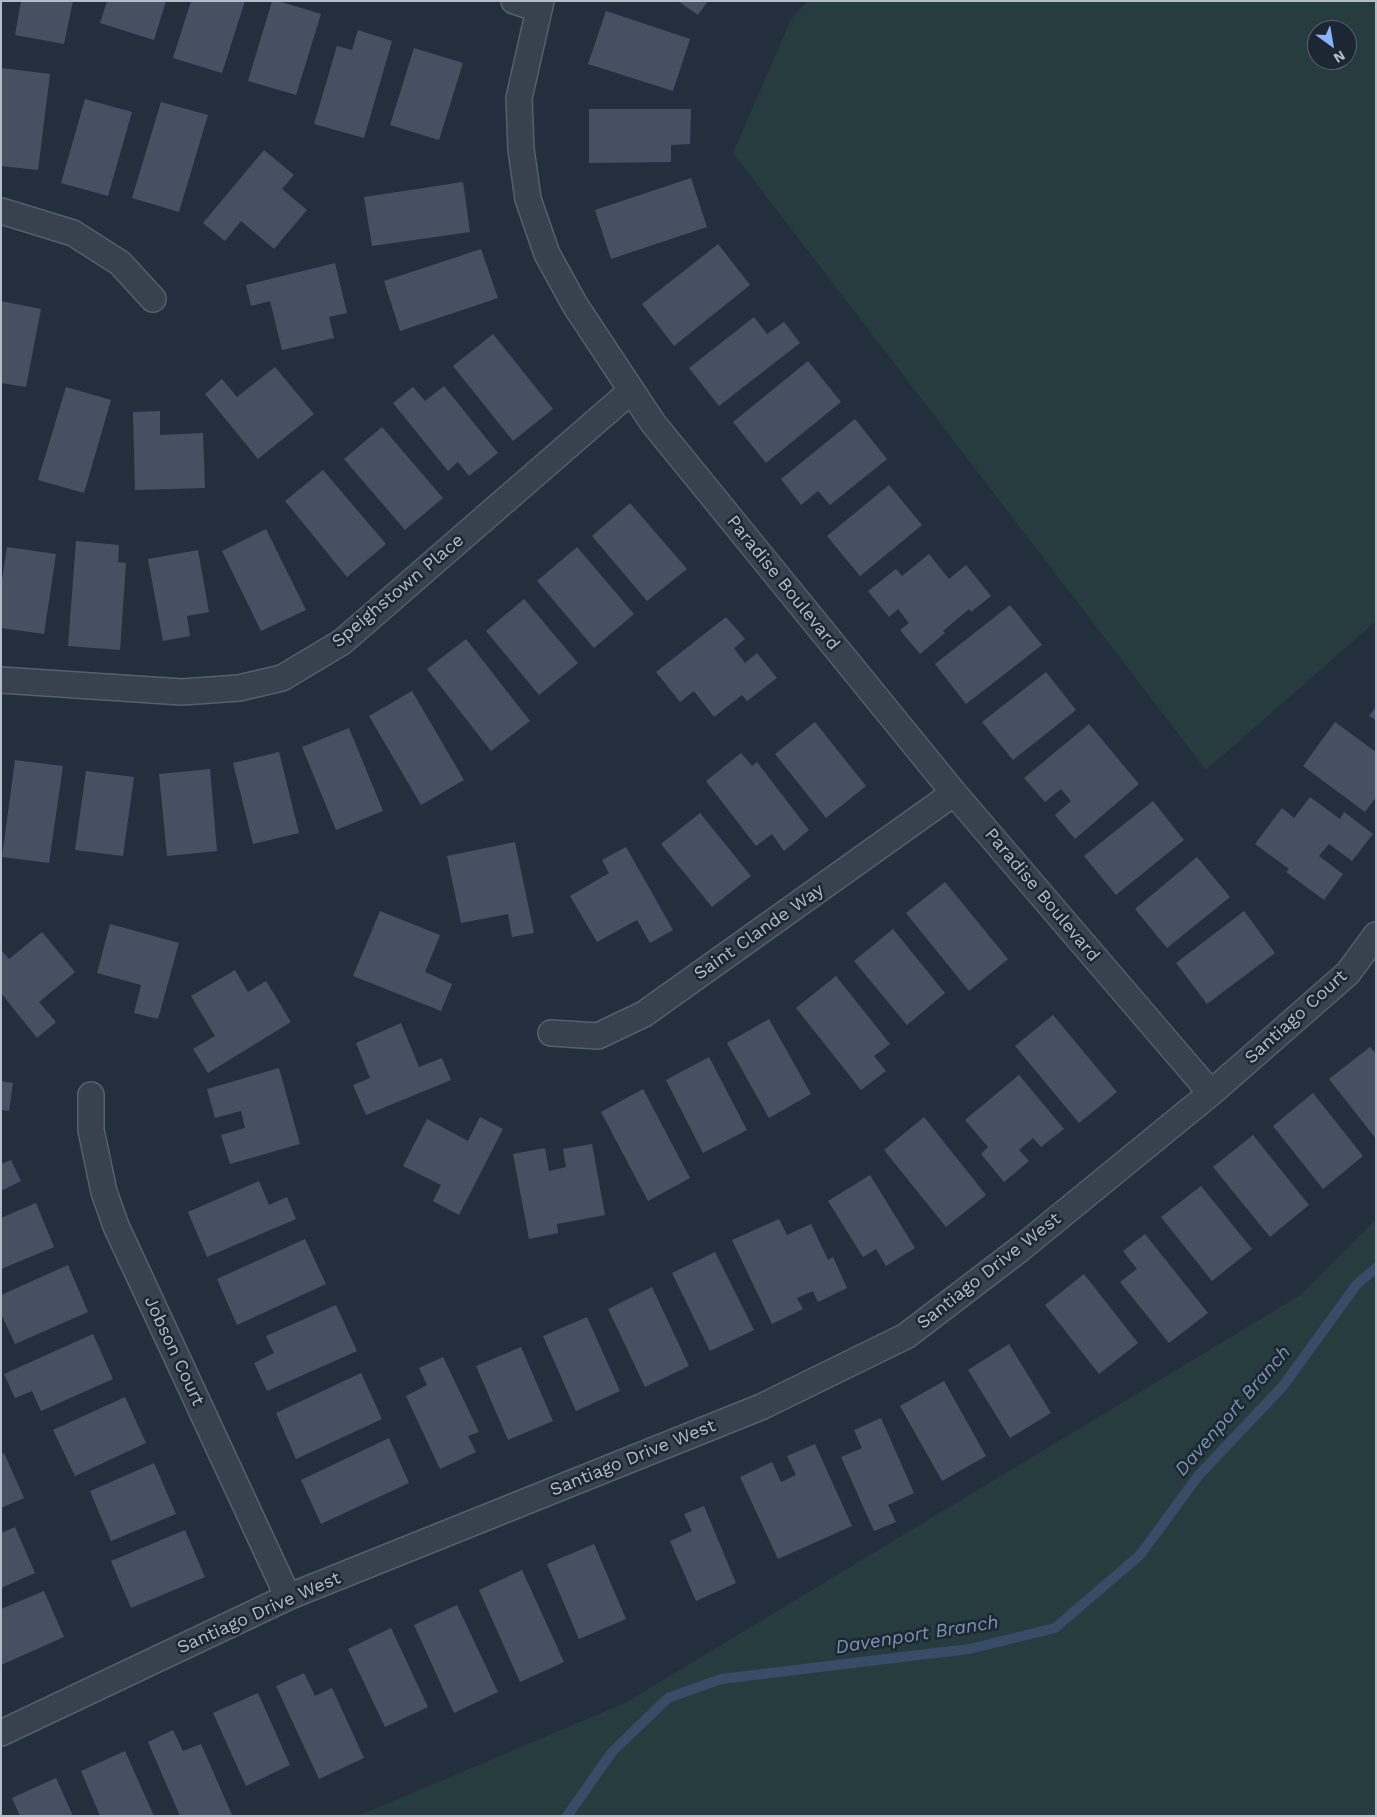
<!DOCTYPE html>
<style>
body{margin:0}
#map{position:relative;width:1377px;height:1817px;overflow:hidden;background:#242f3e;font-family:"Work Sans",sans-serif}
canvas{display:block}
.frame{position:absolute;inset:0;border:2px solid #b4bcc9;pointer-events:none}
.north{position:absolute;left:1307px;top:20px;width:50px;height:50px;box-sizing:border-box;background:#1d2633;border:1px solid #59626f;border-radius:50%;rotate:148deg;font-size:14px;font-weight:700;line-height:20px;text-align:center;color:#b4bcc9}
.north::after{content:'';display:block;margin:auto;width:18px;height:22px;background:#8ab4f8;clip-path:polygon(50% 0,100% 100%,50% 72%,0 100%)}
</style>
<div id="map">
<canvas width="1377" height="1817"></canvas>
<div class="frame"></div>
<div class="north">N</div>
</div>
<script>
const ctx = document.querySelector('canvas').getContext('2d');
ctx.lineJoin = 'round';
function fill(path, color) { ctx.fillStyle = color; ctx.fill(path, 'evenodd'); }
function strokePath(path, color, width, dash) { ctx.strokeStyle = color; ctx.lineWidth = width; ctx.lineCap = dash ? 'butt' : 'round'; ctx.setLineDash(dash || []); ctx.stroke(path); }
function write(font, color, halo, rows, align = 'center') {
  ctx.font = font + ' "Work Sans",sans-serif'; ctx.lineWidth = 5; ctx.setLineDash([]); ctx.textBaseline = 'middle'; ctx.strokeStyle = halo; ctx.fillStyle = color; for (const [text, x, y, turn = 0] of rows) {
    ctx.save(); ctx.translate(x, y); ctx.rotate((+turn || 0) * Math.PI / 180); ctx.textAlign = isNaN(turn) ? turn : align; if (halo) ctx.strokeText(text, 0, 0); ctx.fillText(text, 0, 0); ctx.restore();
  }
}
const green = new Path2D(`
 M 808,1 L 1376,1 L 1376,621 L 1206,770 L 733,153 L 791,19 ZM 1317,30 L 1347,30 L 1347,60 L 1317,60 Z
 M 1376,1219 L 1376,1816 L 358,1816 L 625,1703 L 1302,1294 Z`);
const stream = new Path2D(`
 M 567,1816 L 612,1752 L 668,1698 L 721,1679 L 969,1649 L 1055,1628 L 1140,1555 L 1198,1476 L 1283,1386 L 1357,1284 L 1376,1268`);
const building = new Path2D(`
 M 21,1 L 73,1 L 64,44 L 15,35 Z
 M 107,1 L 166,1 L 154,40 L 100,23 Z
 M 191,1 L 245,1 L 222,73 L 173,58 Z
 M 272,1 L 278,1 L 321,14 L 296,95 L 248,81 Z
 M 678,1 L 708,1 L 698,15 Z
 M 606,11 L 690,39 L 673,91 L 588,64 Z
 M 358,30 L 392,41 L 364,138 L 314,124 L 337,46 L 352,50 Z
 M 414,48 L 463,63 L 439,140 L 390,125 Z
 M 2,68 L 50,74 L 38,170 L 1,166 Z
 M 85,99 L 132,112 L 108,196 L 61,183 Z
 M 161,102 L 208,115 L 179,212 L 132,198 Z
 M 589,109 L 691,109 L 690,144 L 671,145 L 671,162 L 589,163 Z
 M 264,150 L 294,175 L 282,189 L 307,210 L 274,249 L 241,221 L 225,241 L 203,223 Z
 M 691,178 L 707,227 L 611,259 L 595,210 Z
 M 463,182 L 470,232 L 372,246 L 364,197 Z
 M 718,244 L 750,285 L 674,346 L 642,304 Z
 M 481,249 L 498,298 L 400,331 L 384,281 Z
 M 335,263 L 347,313 L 329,317 L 334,338 L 282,350 L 270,301 L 251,306 L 246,285 Z
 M 1,301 L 41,309 L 26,387 L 1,383 Z
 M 754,317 L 767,334 L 784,322 L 800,343 L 719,406 L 689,368 Z
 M 493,334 L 553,409 L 513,441 L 453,366 Z
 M 808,361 L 841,402 L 766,463 L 733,422 Z
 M 275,367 L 314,414 L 258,459 L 205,394 L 222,379 L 237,397 Z
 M 444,386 L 498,453 L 469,476 L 458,462 L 448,471 L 393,403 L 413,387 L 425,401 Z
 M 66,387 L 111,400 L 84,493 L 38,480 Z
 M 160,411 L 160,435 L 203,433 L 205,488 L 135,490 L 133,412 Z
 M 855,419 L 887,459 L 830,505 L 818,491 L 801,505 L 781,479 Z
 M 382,427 L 443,498 L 405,530 L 344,459 Z
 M 323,470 L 386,544 L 347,577 L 285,501 Z
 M 889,485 L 922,525 L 860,576 L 827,536 Z
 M 630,503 L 687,569 L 647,601 L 592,536 Z
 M 266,529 L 306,610 L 261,631 L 222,551 Z
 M 76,541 L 119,545 L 118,562 L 126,563 L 120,650 L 68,646 Z
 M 7,547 L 56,554 L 44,634 L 1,628 L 1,586 Z
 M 577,547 L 634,614 L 594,648 L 537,581 Z
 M 198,550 L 209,612 L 187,616 L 190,636 L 163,641 L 148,559 Z
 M 929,554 L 949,579 L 966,565 L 991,596 L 971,612 L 969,609 L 943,631 L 945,633 L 920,654 L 900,630 L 909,623 L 898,609 L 889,617 L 868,591 L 896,569 L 902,576 Z
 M 524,599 L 578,663 L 539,695 L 486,631 Z
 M 1010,605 L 1042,645 L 966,704 L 935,664 Z
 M 726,617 L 745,639 L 734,648 L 745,663 L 757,653 L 777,678 L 747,701 L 742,695 L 714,717 L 694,691 L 680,702 L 656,672 Z
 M 466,639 L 530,721 L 491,751 L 427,669 Z
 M 1046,672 L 1076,710 L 1013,760 L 982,722 Z
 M 412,691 L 464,780 L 421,805 L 369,716 Z
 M 1376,707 L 1376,720 L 1369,716 Z
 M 815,722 L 866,786 L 826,818 L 775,754 Z
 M 1335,722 L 1376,752 L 1376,797 L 1365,812 L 1303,766 Z
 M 1089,724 L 1139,784 L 1075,839 L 1055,815 L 1071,801 L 1061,789 L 1045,802 L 1024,778 Z
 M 349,728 L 383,811 L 336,830 L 302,747 Z
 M 279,752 L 299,833 L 253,844 L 233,763 Z
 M 741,753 L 752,766 L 757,762 L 809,830 L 784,851 L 772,834 L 756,846 L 706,781 Z
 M 15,760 L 63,766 L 49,863 L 2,857 Z
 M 210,769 L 217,851 L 167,856 L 159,774 Z
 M 86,771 L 134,777 L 123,856 L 75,850 Z
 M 1310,797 L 1340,819 L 1344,812 L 1373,834 L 1352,861 L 1329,844 L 1319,856 L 1343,874 L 1324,900 L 1286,872 L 1289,869 L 1255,844 L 1282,808 L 1294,818 Z
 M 1153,801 L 1184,840 L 1116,895 L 1084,856 Z
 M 700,813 L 751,876 L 712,907 L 661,844 Z
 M 515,842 L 534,933 L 512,937 L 508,914 L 461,923 L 447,856 Z
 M 626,847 L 673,930 L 650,943 L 637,920 L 597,942 L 570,896 L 609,873 L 602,860 Z
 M 1197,857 L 1230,897 L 1167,948 L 1135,909 Z
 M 945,882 L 1008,959 L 969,991 L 906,913 Z
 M 380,911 L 440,935 L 425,972 L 452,984 L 441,1011 L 353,976 Z
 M 1244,911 L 1275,953 L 1207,1004 L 1176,963 Z
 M 110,924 L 179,943 L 158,1019 L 134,1013 L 141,985 L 97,973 Z
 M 893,929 L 945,993 L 907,1025 L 854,961 Z
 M 42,932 L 75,972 L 39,1002 L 56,1022 L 37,1038 L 1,993 L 1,950 L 9,959 Z
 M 235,970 L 248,992 L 266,981 L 291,1022 L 208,1073 L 193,1049 L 215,1036 L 191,996 Z
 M 836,976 L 890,1044 L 874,1056 L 886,1071 L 861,1090 L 796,1008 Z
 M 1053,1015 L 1117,1092 L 1079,1123 L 1015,1046 Z
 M 769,1019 L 811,1094 L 769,1118 L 727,1043 Z
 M 401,1023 L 419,1067 L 442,1058 L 451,1080 L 366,1115 L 353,1085 L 370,1078 L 356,1043 Z
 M 1370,1047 L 1376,1054 L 1376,1139 L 1329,1079 Z
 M 709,1057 L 747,1130 L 703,1153 L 666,1080 Z
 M 279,1068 L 300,1144 L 230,1164 L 221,1135 L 245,1128 L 241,1111 L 215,1118 L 207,1089 Z
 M 1019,1075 L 1064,1129 L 1041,1147 L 1033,1138 L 1019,1150 L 1029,1161 L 1004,1182 L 981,1154 L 988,1147 L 965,1120 Z
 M 1,1081 L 13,1083 L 9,1111 L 1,1110 Z
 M 643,1089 L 690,1178 L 648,1201 L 601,1112 Z
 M 1313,1093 L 1363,1156 L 1323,1189 L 1273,1126 Z
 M 480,1117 L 503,1129 L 459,1215 L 433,1201 L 441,1185 L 403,1166 L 427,1119 L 468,1141 Z
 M 924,1117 L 986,1195 L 946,1227 L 884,1150 Z
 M 1253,1135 L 1309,1205 L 1270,1237 L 1213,1167 Z
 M 592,1144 L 605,1215 L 557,1224 L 558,1233 L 529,1239 L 513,1154 L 545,1148 L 549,1171 L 566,1167 L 563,1149 Z
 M 11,1160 L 21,1181 L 1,1191 L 1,1164 Z
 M 870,1175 L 915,1248 L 886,1266 L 876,1249 L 863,1257 L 828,1201 Z
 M 259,1181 L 269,1205 L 287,1197 L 296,1219 L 207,1257 L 188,1212 Z
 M 1201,1186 L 1252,1249 L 1212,1281 L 1161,1217 Z
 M 36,1203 L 54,1247 L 1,1269 L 1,1218 Z
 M 779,1219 L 787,1235 L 811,1224 L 828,1260 L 833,1257 L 847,1288 L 818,1302 L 813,1291 L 797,1298 L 803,1309 L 772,1324 L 732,1240 Z
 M 1145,1234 L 1208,1313 L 1169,1343 L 1120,1282 L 1137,1269 L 1123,1251 Z
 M 305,1239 L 326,1284 L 237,1325 L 217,1279 Z
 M 715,1252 L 754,1330 L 710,1351 L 672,1273 Z
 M 68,1265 L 88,1312 L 15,1344 L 1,1314 L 1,1295 Z
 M 1084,1274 L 1138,1343 L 1099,1374 L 1045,1305 Z
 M 652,1287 L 689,1366 L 645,1387 L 608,1309 Z
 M 336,1305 L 357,1351 L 267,1391 L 254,1363 L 274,1353 L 266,1336 Z
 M 587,1317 L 620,1391 L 576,1411 L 543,1336 Z
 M 93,1334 L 113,1379 L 41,1411 L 32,1391 L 15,1398 L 4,1374 Z
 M 1009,1344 L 1051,1413 L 1010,1438 L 968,1370 Z
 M 521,1347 L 553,1421 L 508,1440 L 476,1366 Z
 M 443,1357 L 479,1432 L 468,1436 L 476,1452 L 440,1469 L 406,1396 L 427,1385 L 419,1368 Z
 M 361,1373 L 382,1419 L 296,1459 L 276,1413 Z
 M 944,1381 L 986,1456 L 942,1481 L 900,1406 Z
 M 125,1397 L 146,1443 L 75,1476 L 53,1430 Z
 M 881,1418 L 914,1493 L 888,1505 L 896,1522 L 874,1531 L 841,1457 L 862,1448 L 854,1430 Z
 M 389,1438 L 409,1483 L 321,1524 L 301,1480 Z
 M 815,1444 L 852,1526 L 778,1559 L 740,1477 L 772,1462 L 781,1482 L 796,1475 L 787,1456 Z
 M 4,1453 L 24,1498 L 1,1508 L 1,1455 Z
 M 154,1463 L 176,1514 L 111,1541 L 90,1491 Z
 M 704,1506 L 736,1583 L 696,1601 L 670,1541 L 692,1531 L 684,1514 Z
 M 15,1527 L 35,1573 L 1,1588 L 1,1533 Z
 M 185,1530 L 205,1577 L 131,1608 L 111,1561 Z
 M 594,1544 L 626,1619 L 579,1639 L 547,1564 Z
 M 522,1570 L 564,1662 L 520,1682 L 479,1590 Z
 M 44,1591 L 64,1637 L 1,1665 L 1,1609 Z
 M 457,1605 L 498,1692 L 454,1713 L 414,1625 Z
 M 391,1628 L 428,1707 L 385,1727 L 348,1649 Z
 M 304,1673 L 315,1696 L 332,1688 L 364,1758 L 319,1779 L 276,1686 Z
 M 258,1693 L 290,1765 L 246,1786 L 213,1713 Z
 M 173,1730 L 183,1751 L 201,1744 L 232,1815 L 180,1816 L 148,1742 Z
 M 125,1751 L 154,1816 L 100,1816 L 81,1771 Z
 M 56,1778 L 73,1816 L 20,1816 L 12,1798 Z`);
const street = new Path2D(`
 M 514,1 L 538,9
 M 541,1 L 519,98 L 521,149 L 528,199 L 547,254 L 575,305 L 653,423 L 954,793 L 1211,1093
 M 1,211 L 73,233 L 120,263 L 153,299
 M 1,680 L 182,692 L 239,688 L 282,678 L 342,642 L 631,391
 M 551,1033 L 598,1036 L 644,1014 L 954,793
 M 91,1095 L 91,1130 L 104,1192 L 116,1226 L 288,1597
 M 1,1733 L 288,1597 L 761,1407 L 906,1336 L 1020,1249 L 1211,1093 L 1348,973 L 1376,935`);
const streetNames = [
 ["Paradise Boulevard",783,583,51],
 ["Speighstown Place",398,591,-40],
 ["Paradise Boulevard",1042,895,50],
 ["Saint Clande Way",759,932,-35],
 ["Santiago Court",1296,1017,-42],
 ["Santiago Drive West",989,1271,-38],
 ["Jobson Court",174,1351,65],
 ["Santiago Drive West",633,1458,-22],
 ["Santiago Drive West",259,1613,-24]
];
const waterNames = [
 ["Davenport Branch",1233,1411,-49],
 ["Davenport Branch",917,1635,-9]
];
fill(green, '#263c3f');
strokePath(stream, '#394c67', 10);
fill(building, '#455162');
strokePath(street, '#565f6c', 28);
strokePath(street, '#38414e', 25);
write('18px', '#b4bcc9', '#1d2633', streetNames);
write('italic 19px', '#7c92b1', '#1d2633', waterNames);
</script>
